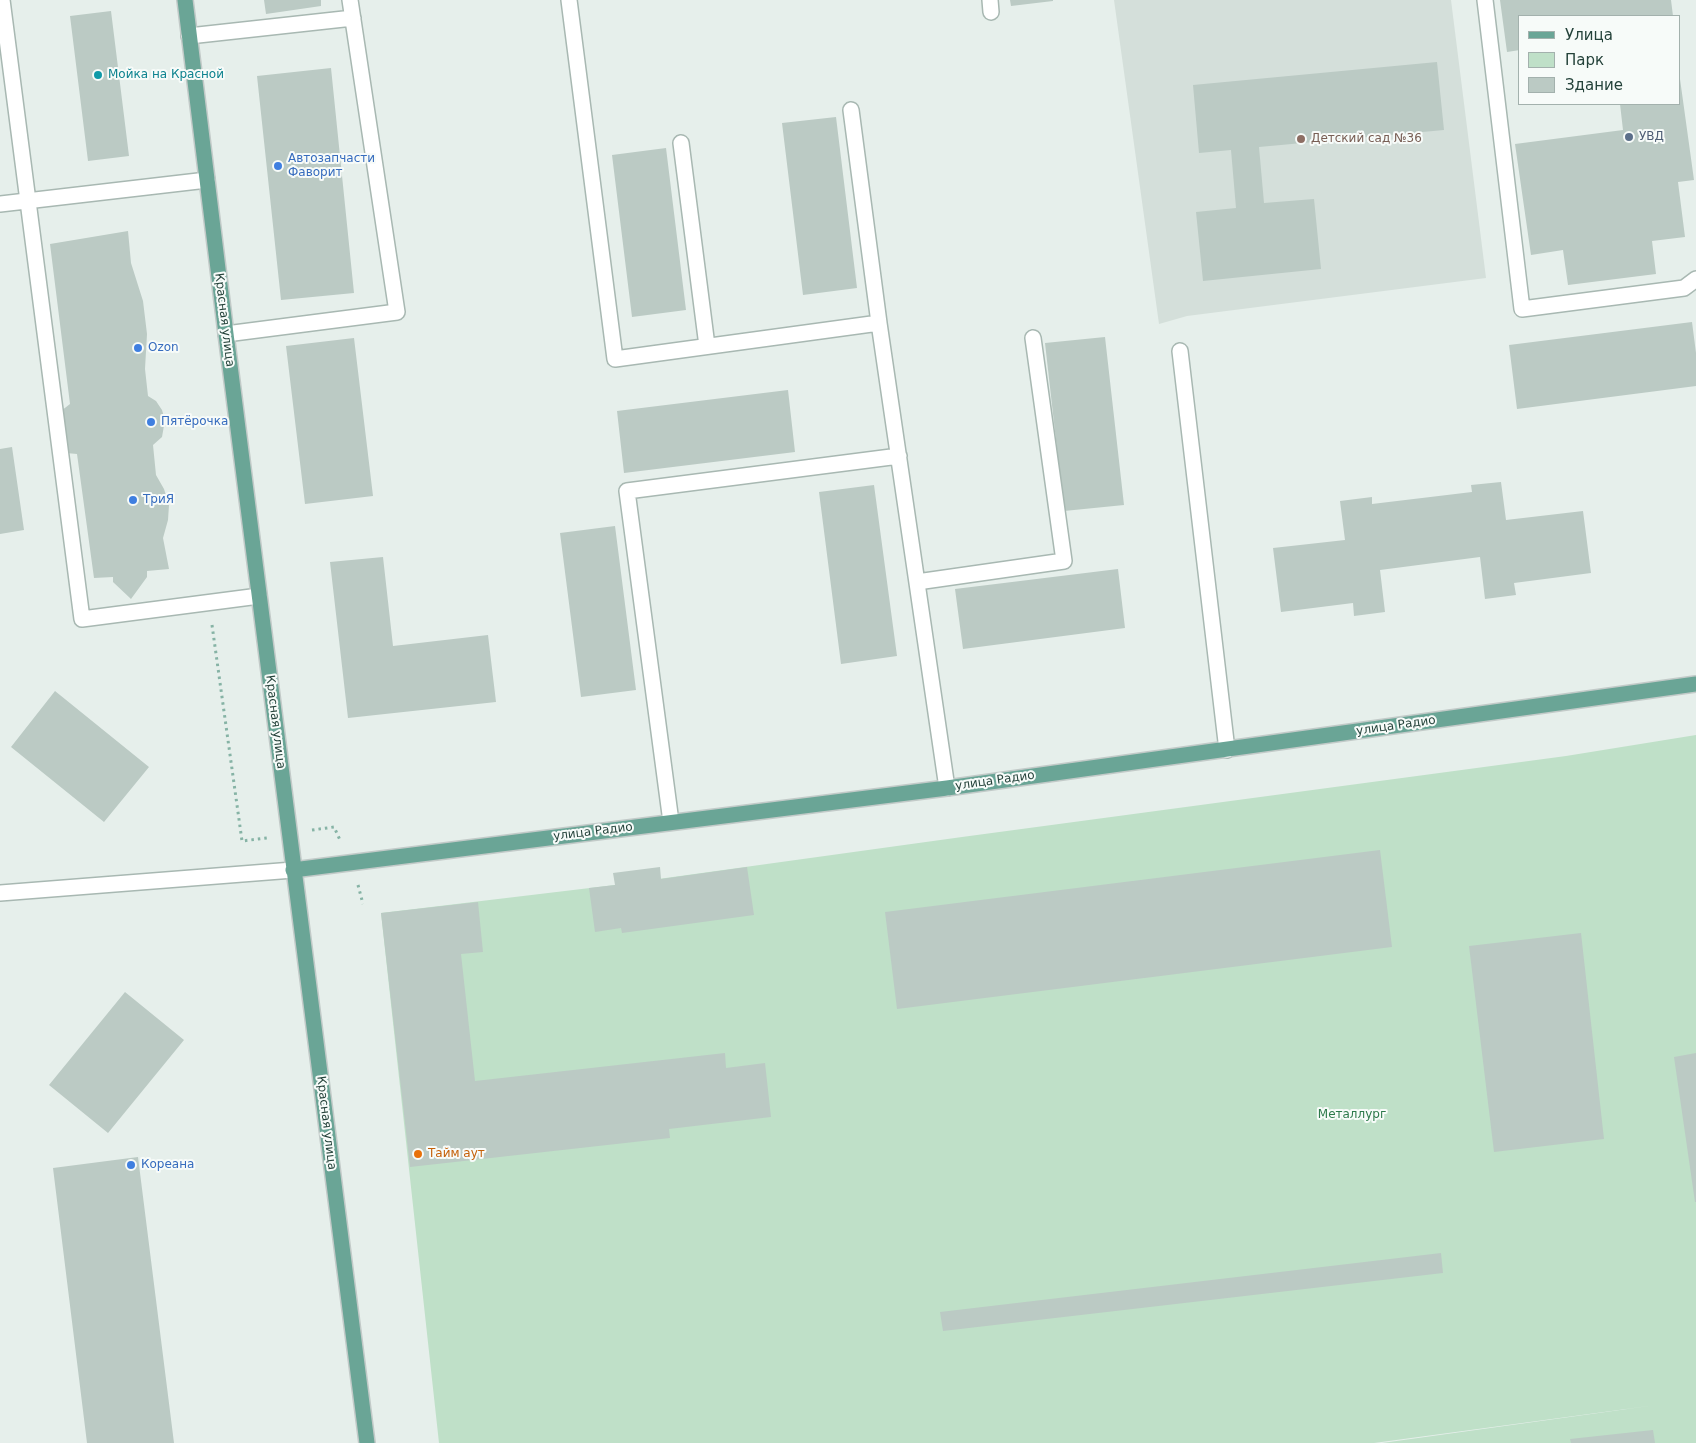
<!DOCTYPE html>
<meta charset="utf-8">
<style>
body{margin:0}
#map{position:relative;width:1696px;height:1443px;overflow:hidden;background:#e6efeb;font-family:"DejaVu Sans",sans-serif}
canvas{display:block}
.legend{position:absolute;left:1518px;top:15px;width:162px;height:90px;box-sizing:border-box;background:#f7fbf9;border:1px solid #a3b1ad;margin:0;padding:6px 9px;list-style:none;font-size:15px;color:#24423a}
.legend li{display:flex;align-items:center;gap:10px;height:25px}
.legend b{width:25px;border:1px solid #a3b1ad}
</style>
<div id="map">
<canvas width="1696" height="1443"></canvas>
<ul class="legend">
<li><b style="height:6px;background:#6aa596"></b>Улица</li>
<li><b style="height:14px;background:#bfe0c8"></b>Парк</li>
<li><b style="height:14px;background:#bbcac4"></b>Здание</li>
</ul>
</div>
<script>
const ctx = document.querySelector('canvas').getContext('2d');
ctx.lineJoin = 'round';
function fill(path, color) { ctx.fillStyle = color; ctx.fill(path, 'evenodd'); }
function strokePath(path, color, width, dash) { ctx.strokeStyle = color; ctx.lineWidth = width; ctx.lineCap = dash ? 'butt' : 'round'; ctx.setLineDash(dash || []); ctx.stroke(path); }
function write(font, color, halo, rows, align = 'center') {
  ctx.font = font + ' "DejaVu Sans",sans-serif'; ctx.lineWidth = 4; ctx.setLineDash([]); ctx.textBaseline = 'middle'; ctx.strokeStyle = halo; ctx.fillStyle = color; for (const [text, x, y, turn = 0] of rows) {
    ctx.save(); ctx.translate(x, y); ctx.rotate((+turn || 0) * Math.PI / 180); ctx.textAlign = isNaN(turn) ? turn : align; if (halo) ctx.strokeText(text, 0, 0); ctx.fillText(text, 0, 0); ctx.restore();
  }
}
const built = new Path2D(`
 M 1114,0 L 1451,0 L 1486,278 L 1187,316 L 1159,324 Z`);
const green = new Path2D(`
 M 1696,735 L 1696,1443 L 1382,1443 L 1656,1405 L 1374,1443 L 439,1443 L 381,913 L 615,885 L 962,837 L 1566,756 Z`);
const building = new Path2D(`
 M 264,0 L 321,0 L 321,6 L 266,14 Z
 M 1010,0 L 1053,0 L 1053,1 L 1011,6 Z
 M 1500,0 L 1671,0 L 1673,16 L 1520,16 L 1520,50 L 1507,52 Z
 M 111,11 L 129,156 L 88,161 L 70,16 Z
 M 1437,62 L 1444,130 L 1259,147 L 1264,203 L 1314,199 L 1321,269 L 1203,281 L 1196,212 L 1236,208 L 1231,150 L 1199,153 L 1193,85 Z
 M 331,68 L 354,293 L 281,300 L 257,76 Z
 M 1680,79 L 1694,180 L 1678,182 L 1685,237 L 1652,241 L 1656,274 L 1568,285 L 1563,250 L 1531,255 L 1515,144 L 1623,130 L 1620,104 L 1680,104 Z
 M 836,117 L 857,288 L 803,295 L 782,123 Z
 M 666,148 L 686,310 L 632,317 L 612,155 Z
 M 128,231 L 131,263 L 143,301 L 147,334 L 145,369 L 148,396 L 156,401 L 162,410 L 165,420 L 162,437 L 153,445 L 156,475 L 164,489 L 169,505 L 168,520 L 163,538 L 169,569 L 147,571 L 147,577 L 131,599 L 113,582 L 113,577 L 94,578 L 77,454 L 66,453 L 61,411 L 70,404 L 50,244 Z
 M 1692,322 L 1696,353 L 1696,386 L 1517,409 L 1509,345 Z
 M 1105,337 L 1124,505 L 1064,511 L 1045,343 Z
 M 354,338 L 373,496 L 305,504 L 286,346 Z
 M 788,390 L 795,452 L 624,473 L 617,411 Z
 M 12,447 L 24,530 L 0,534 L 0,449 Z
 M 1501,482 L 1506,520 L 1583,511 L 1591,573 L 1514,583 L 1516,595 L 1485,599 L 1480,557 L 1380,570 L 1385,612 L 1354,616 L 1353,603 L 1281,612 L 1273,548 L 1345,540 L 1340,501 L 1372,497 L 1372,504 L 1472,492 L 1471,485 Z
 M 874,485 L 897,656 L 841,664 L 819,492 Z
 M 615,526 L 636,690 L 581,697 L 560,533 Z
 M 383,557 L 393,646 L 488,635 L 496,702 L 348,718 L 330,562 Z
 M 1118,569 L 1125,628 L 963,649 L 955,589 Z
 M 55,691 L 149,767 L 104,822 L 11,747 Z
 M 1380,850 L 1392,947 L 897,1009 L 885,912 Z
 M 660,867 L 661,879 L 747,867 L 754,915 L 622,933 L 621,928 L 595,932 L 589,888 L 615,885 L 613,873 Z
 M 478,902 L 483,952 L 461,954 L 475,1081 L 725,1053 L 726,1068 L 765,1063 L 771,1117 L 669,1129 L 670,1138 L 410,1167 L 381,913 Z
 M 1581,933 L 1604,1139 L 1494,1152 L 1469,946 Z
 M 125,992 L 184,1040 L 108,1133 L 49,1085 Z
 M 1696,1053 L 1696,1202 L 1695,1202 L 1674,1057 Z
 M 138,1157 L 174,1443 L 87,1443 L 53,1168 Z
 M 1441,1253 L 1443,1273 L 943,1331 L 940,1312 Z
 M 1653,1430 L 1655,1443 L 1571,1443 L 1570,1439 Z`);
const path = new Path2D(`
 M 212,625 L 242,841 L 267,838
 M 312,830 L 334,827 L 340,840
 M 358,885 L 363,904`);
const minor = new Path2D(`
 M 2,0 L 82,619 L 259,596
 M 569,0 L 615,359 L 879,323 L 851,110
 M 990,0 L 991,12
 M 1485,0 L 1522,309 L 1684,288 L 1696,279
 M 189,36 L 353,18
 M 681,143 L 707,346
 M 0,204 L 207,180
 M 879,323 L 947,788
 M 226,334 L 397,312 L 350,0
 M 1180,351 L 1227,750
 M 917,582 L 1064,561 L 1033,338
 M 671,822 L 627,491 L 899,456
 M 0,893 L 293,870`);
const major = new Path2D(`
 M 185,0 L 226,334 L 367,1443
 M 293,870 L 947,788 L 1696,684`);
const markers = [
 [98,75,5,"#0f9aa8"],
 [1629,137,5,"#5c6f8a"],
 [1301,139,5,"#8d6e63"],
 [278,166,5,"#3f7fe0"],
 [138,348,5,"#3f7fe0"],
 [151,422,5,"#3f7fe0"],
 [133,500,5,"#3f7fe0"],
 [418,1154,5,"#e8710a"],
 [131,1165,5,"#3f7fe0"]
];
const cultureNames = [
 ["Мойка на Красной",108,75]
];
const serviceNames = [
 ["УВД",1639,137]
];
const educationNames = [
 ["Детский сад №36",1311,139]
];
const shopNames = [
 ["Автозапчасти",288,159],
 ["Фаворит",288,173],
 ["Ozon",148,348],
 ["Пятёрочка",161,422],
 ["ТриЯ",143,500],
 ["Кореана",141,1165]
];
const streetNames = [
 ["Красная улица",224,320,83],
 ["Красная улица",275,722,83],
 ["улица Радио",1396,726,-8],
 ["улица Радио",995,781,-8],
 ["улица Радио",593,832,-7],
 ["Красная улица",326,1123,83]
];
const parkNames = [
 ["Металлург",1352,1115]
];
const foodNames = [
 ["Тайм аут",428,1154]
];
fill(built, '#d4dfda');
fill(green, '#bfe0c8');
fill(building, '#bbcac4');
strokePath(minor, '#a8b8b2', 18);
strokePath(major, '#c2cac8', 18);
strokePath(path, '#86b3a5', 3, [2.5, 4]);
strokePath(minor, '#fff', 15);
strokePath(major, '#6aa596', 15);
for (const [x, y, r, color] of markers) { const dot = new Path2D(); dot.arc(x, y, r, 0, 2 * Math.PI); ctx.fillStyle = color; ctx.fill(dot); strokePath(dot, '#f7fbf9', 2); }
write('12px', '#0d838f', '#f7fbf9', cultureNames, 'left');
write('12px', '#4e5e75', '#f7fbf9', serviceNames, 'left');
write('12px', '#785e54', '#f7fbf9', educationNames, 'left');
write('12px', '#366cbe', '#f7fbf9', shopNames, 'left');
write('12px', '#24423a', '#f7fbf9', streetNames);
write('12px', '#2d7a4b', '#f7fbf9', parkNames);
write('12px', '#c56008', '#f7fbf9', foodNames, 'left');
</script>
